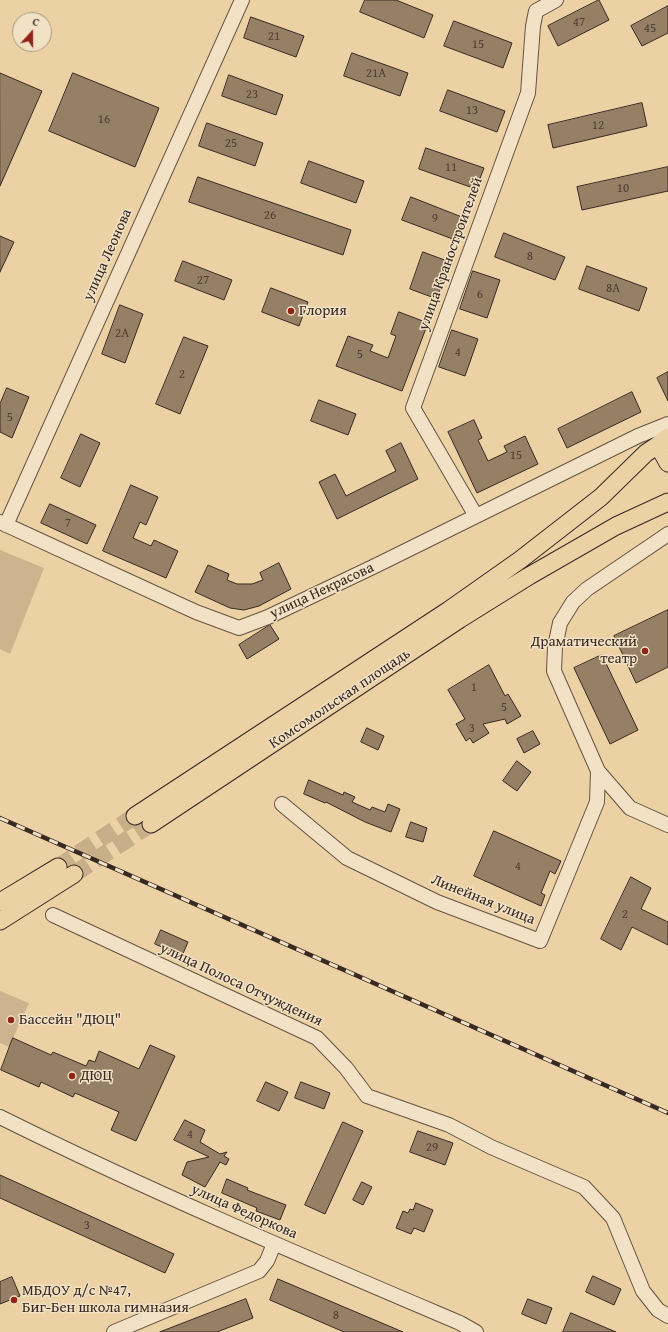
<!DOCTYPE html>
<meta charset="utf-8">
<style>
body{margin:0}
#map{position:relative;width:668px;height:1332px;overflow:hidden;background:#ebd1a4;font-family:"Gentium Book Plus",serif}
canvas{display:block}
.north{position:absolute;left:12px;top:12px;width:40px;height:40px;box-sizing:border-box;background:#f2e1c4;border:1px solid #a89783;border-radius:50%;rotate:21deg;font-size:11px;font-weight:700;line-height:16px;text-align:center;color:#382922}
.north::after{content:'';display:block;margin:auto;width:14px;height:18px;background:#8f2418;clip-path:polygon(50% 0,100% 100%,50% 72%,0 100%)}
</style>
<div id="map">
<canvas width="668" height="1332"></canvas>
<div class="north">С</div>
</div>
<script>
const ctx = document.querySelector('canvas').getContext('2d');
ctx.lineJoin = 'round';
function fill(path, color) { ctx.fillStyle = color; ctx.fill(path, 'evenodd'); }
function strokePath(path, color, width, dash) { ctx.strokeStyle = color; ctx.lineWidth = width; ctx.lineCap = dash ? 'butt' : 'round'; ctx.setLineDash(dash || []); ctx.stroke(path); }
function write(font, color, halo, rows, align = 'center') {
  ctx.font = font + ' "Gentium Book Plus",serif'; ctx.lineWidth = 3; ctx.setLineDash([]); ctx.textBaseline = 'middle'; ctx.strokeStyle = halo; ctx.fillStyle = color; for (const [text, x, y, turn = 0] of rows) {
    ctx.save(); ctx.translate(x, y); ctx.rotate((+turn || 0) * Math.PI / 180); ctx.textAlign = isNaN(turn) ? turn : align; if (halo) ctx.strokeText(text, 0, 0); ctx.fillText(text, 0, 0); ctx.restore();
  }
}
const green = new Path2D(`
 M 0,550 L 44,568 L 10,654 L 0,649 Z
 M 0,991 L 29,1003 L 9,1047 L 0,1043 Z`);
const building = new Path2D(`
 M 365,0 L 396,0 L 433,15 L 424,38 L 360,12 Z
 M 599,0 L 609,20 L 558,46 L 548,26 Z
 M 668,6 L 668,33 L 642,46 L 631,26 Z
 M 251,17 L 304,36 L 296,57 L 244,38 Z
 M 454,21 L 512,43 L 503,68 L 444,46 Z
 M 352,53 L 408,73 L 400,96 L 344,76 Z
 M 0,73 L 42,91 L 0,186 Z
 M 73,73 L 159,108 L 135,167 L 49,131 Z
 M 229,75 L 283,95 L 276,115 L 222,96 Z
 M 448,90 L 505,111 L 497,132 L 440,111 Z
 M 642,103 L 647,126 L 553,148 L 548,125 Z
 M 207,123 L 263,143 L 255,166 L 199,146 Z
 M 426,148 L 484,168 L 476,189 L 419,169 Z
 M 309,161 L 364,181 L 356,203 L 301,183 Z
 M 668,167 L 668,191 L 582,210 L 577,187 Z
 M 198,177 L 351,230 L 343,255 L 189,202 Z
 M 411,197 L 467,219 L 458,241 L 402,220 Z
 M 504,233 L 565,257 L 555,280 L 495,257 Z
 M 0,236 L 14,242 L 0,272 Z
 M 423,252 L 450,262 L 437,299 L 410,289 Z
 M 183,261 L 232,280 L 224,300 L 175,281 Z
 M 587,266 L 647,288 L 639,311 L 579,289 Z
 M 473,271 L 500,280 L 487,318 L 460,309 Z
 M 271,288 L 308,302 L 299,326 L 262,312 Z
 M 120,305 L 143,314 L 125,363 L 102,354 Z
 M 399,312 L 428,323 L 402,391 L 336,366 L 348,336 L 373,345 L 370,351 L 388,358 L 396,336 L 391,334 Z
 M 452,330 L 478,339 L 465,376 L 439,367 Z
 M 184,337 L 208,346 L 180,414 L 156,404 Z
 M 668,372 L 668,401 L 657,378 Z
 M 7,388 L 29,397 L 12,438 L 0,432 L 0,404 Z
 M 632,392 L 641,412 L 567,448 L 558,429 Z
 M 319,400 L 356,414 L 348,435 L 311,421 Z
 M 474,420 L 482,438 L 478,440 L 488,461 L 507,452 L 504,446 L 525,436 L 538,464 L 477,493 L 448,432 Z
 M 81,434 L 100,443 L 80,487 L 61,478 Z
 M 401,443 L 418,479 L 337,519 L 319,482 L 335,474 L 346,496 L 396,471 L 386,451 Z
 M 131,485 L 158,497 L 146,525 L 140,522 L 133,538 L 151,546 L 154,540 L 178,551 L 166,578 L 103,551 Z
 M 50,504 L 96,525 L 87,544 L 41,523 Z
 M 279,563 L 291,589 L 259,606 L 244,610 L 230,608 L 195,592 L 208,565 L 229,574 L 227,580 L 237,584 L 252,584 L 263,580 L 260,573 Z
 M 668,610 L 668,667 L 636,683 L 614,636 Z
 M 270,625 L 279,639 L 247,659 L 239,645 Z
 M 602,655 L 638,730 L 610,744 L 574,668 Z
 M 489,665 L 505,696 L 508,694 L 521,716 L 507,724 L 505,719 L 483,724 L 489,733 L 473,743 L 470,738 L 466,741 L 456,724 L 465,719 L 448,690 Z
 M 367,728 L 384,736 L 378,750 L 361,742 Z
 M 533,731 L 540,744 L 524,753 L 517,739 Z
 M 517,761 L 531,772 L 517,791 L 503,781 Z
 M 309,780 L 343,795 L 344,792 L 355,797 L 352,802 L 370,810 L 372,807 L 385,812 L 388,804 L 400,809 L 391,832 L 365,822 L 326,802 L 325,803 L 304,794 Z
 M 411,822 L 427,828 L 423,842 L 406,837 Z
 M 494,831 L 561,861 L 555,874 L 550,871 L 541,893 L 545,895 L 541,906 L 474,876 Z
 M 631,877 L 651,888 L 641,909 L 668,922 L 668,945 L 632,927 L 621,950 L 601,939 Z
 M 161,930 L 188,942 L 182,956 L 155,944 Z
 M 13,1038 L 51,1055 L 53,1052 L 86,1066 L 89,1060 L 95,1062 L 99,1051 L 139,1069 L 150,1045 L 175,1056 L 136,1141 L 111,1130 L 119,1112 L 75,1093 L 73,1097 L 41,1082 L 39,1087 L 1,1070 Z
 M 266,1082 L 288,1092 L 279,1111 L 257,1101 Z
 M 301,1082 L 330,1093 L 324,1109 L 295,1098 Z
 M 185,1120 L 205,1130 L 200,1142 L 220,1154 L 227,1152 L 224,1156 L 229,1159 L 226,1165 L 220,1162 L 205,1187 L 182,1175 L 187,1162 L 209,1157 L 174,1140 Z
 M 343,1122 L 363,1131 L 325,1214 L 305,1205 Z
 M 418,1131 L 453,1143 L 445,1165 L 410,1152 Z
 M 0,1175 L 174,1254 L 165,1273 L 0,1198 Z
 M 227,1179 L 248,1188 L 247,1190 L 286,1205 L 280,1220 L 256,1211 L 257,1208 L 222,1193 Z
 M 362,1182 L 372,1187 L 363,1205 L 353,1200 Z
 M 416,1203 L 433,1210 L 424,1232 L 414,1228 L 411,1234 L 396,1228 L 403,1211 L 408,1213 L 410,1209 L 413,1210 Z
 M 593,1276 L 621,1289 L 614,1305 L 586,1292 Z
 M 12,1277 L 20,1296 L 0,1304 L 0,1282 Z
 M 278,1279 L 403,1332 L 344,1332 L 270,1300 Z
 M 246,1299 L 253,1318 L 217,1332 L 160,1332 Z
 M 528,1299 L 552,1308 L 546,1324 L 522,1314 Z
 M 571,1313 L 616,1332 L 563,1332 Z`);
const majorTunnel = new Path2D(`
 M 58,867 L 135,816
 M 74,874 L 151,824`);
const minor = new Path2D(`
 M 476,516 L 413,408 L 528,93 L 533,26 L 536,11 L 556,0
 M 0,522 L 196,612 L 239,628 L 268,617 L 377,565 L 638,436 L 668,424
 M 6,525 L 242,0
 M 668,534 L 587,589 L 573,602 L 560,623 L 555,647 L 554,671 L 598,771 L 630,808 L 668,825
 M 282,804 L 347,858 L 437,902 L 540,941 L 597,802 L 598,771
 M 53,915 L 317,1038 L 346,1068 L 367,1096 L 449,1125 L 491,1147 L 584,1187 L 613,1218 L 643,1291 L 658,1310 L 668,1316
 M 0,1117 C 151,1192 305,1257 460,1323 L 476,1332
 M 114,1332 L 259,1271 L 267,1261 L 274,1244`);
const major = new Path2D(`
 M 668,437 L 658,445 L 668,463
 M 135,816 L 449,610 L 520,560 L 601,497 L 646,453 L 658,445
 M 151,824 L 460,619 L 529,576 L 616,526 L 668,502
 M 0,902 L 58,867
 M 0,921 L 74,874`);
const rail = new Path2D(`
 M 0,818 L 668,1113`);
const markers = [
 [291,311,4,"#8f2418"],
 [645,651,4,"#8f2418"],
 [11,1020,4,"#8f2418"],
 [72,1076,4,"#8f2418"],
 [14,1300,4,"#8f2418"]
];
const numberNames = [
 ["47",579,23],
 ["45",650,29],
 ["21",274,37],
 ["15",478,45],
 ["21А",376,74],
 ["23",252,95],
 ["13",472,111],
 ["16",104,120],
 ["12",598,126],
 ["25",231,144],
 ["11",451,168],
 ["10",623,189],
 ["26",270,216],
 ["9",435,219],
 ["8",530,257],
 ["27",203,281],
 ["8А",613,289],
 ["6",480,295],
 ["2А",122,334],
 ["4",458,353],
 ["5",360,355],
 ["2",182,375],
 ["5",10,418],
 ["15",516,456],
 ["7",68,524],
 ["1",474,688],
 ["5",504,708],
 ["3",472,729],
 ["4",518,867],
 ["2",625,915],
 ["4",190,1135],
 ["29",432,1148],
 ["3",87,1226],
 ["8",336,1316]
];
const streetNames = [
 ["улица Краностроителей",451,254,-70],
 ["улица Леонова",108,255,-66],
 ["улица Некрасова",322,591,-25],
 ["Комсомольская площадь",340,699,-34],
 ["Линейная улица",483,900,22],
 ["улица Полоса Отчуждения",241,985,25],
 ["улица Федоркова",244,1212,24]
];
const poiNames = [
 ["Глория",299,311],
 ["Драматический",637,642,"right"],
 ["театр",637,659,"right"],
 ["Бассейн \"ДЮЦ\"",19,1020],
 ["ДЮЦ",80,1076],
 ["МБДОУ д/с №47,",22,1291],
 ["Биг-Бен школа гимназия",22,1308]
];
fill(green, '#cdb48e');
fill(building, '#958066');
strokePath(building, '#382922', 1);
strokePath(majorTunnel, '#c7af8a', 17, [17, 8]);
strokePath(minor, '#655342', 16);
strokePath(major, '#382922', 19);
strokePath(minor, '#f2e1c4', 14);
strokePath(major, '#ebd1a4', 17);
strokePath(rail, '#382922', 4.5);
strokePath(rail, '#f2e1c4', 3, [9]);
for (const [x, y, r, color] of markers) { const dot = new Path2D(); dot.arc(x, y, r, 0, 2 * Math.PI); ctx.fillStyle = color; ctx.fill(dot); strokePath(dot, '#f2e1c4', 1.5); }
write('13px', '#4f3f33', null, numberNames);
write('15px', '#382922', '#f2e1c4', streetNames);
write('15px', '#382922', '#f2e1c4', poiNames, 'left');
</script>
